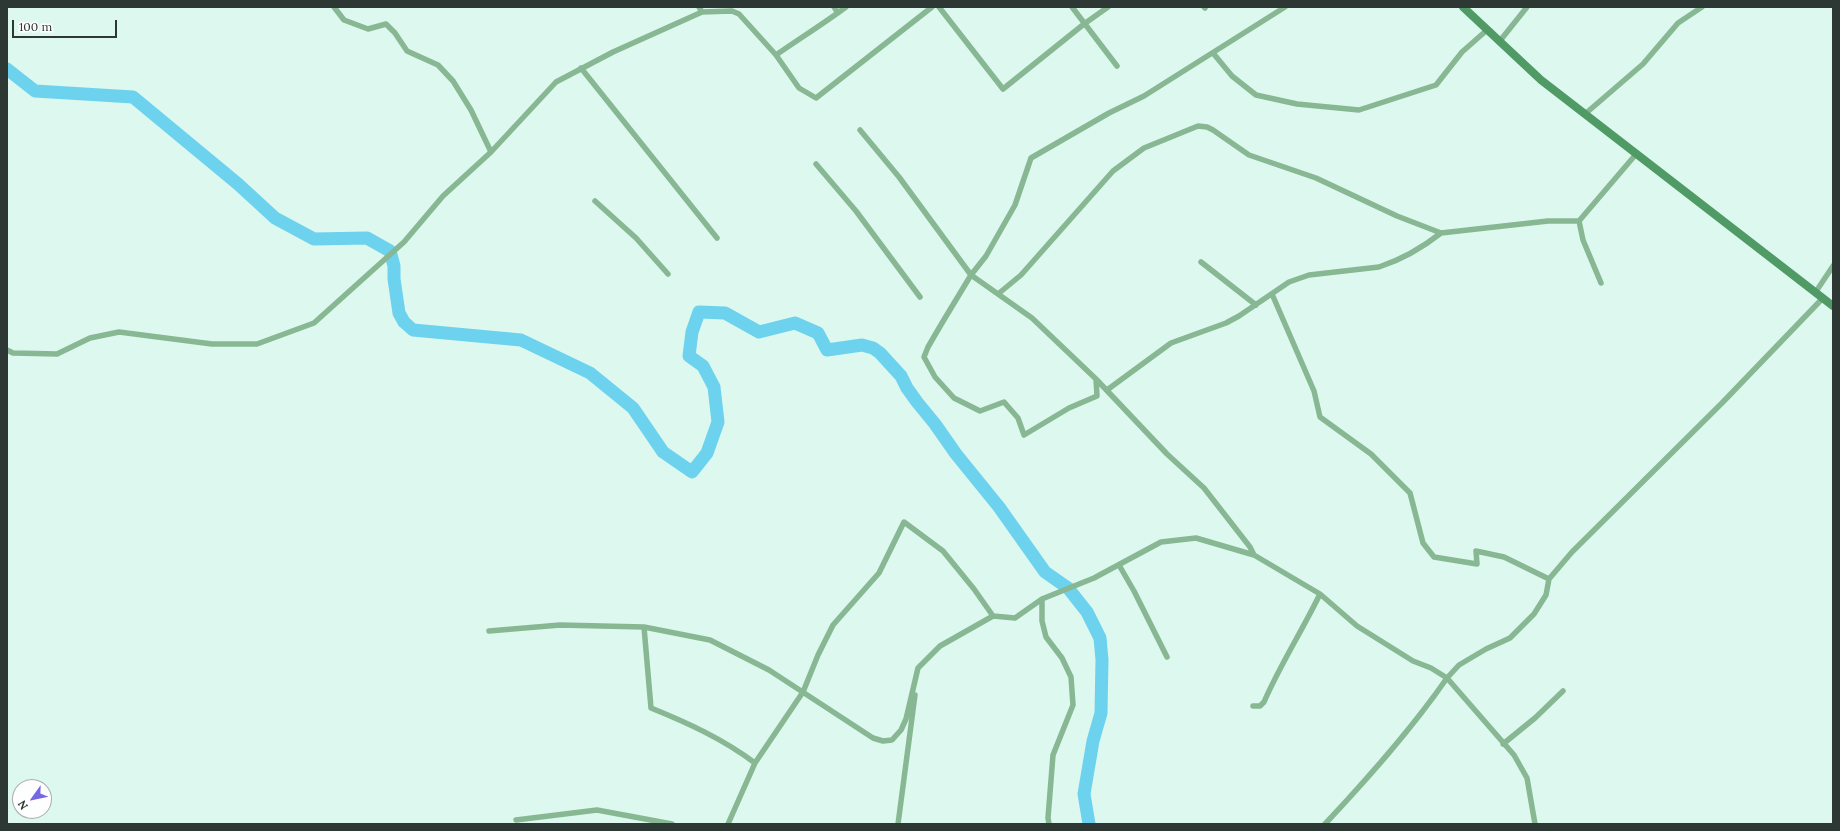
<!DOCTYPE html>
<style>
body{margin:0}
#map{position:relative;width:1840px;height:831px;overflow:hidden;background:#ddf8ef;font-family:Lora,serif}
canvas{display:block}
.frame{position:absolute;inset:0;border:8px solid #2d3834;pointer-events:none}
.north{position:absolute;left:12px;top:779px;width:40px;height:40px;box-sizing:border-box;background:#fefefe;border:1px solid #aaafad;border-radius:50%;rotate:237deg;font-size:11px;font-weight:700;line-height:16px;text-align:center;color:#2d3834}
.north::after{content:'';display:block;margin:auto;width:14px;height:18px;background:#7668e3;clip-path:polygon(50% 0,100% 100%,50% 72%,0 100%)}
.scale{position:absolute;left:12px;top:20px;width:105px;height:18px;box-sizing:border-box;border:2px solid #2d3834;border-top:0;padding-left:5px;font-size:12px;line-height:14px;white-space:nowrap;color:#2d3834;-webkit-text-stroke:3px #fefefe;paint-order:stroke}
</style>
<div id="map">
<canvas width="1840" height="831"></canvas>
<div class="frame"></div>
<div class="north">N</div>
<div class="scale">100 m</div>
</div>
<script>
const ctx = document.querySelector('canvas').getContext('2d');
ctx.lineJoin = 'round';
function strokePath(path, color, width, dash) { ctx.strokeStyle = color; ctx.lineWidth = width; ctx.lineCap = dash ? 'butt' : 'round'; ctx.setLineDash(dash || []); ctx.stroke(path); }
const river = new Path2D(`
 M 7,69 L 35,91 L 133,97 L 238,184 L 275,218 L 314,239 L 367,238 L 390,251 L 394,266 L 394,279 L 399,313 L 404,322 L 413,330 L 521,340 L 590,373 L 633,408 L 663,452 L 692,472 L 707,453 L 718,422 L 714,387 L 703,366 L 689,356 L 692,332 L 699,312 L 725,313 L 759,332 L 795,323 L 818,333 L 827,350 L 862,345 L 873,348 L 880,353 L 901,376 L 907,388 L 917,402 L 935,424 L 956,454 L 999,507 L 1045,572 L 1068,588 L 1087,612 L 1100,638 L 1102,660 L 1101,713 L 1093,741 L 1084,794 L 1089,824`);
const street = new Path2D(`
 M 334,7 L 344,20 L 368,29 L 386,24 L 395,33 L 407,51 L 438,65 L 453,81 L 471,110 L 491,152
 M 834,7 L 838,13
 M 939,7 L 1003,89 L 1084,24 L 1108,7
 M 1072,7 L 1117,66
 M 1204,7 L 1205,8
 M 702,12 L 732,11 L 739,14 L 776,55 L 799,88 L 816,98 L 932,7
 M 1499,42 L 1527,7
 M 1213,53 L 1232,76 L 1256,95 L 1297,104 L 1359,110 L 1436,85 L 1462,52 L 1487,30
 M 776,55 C 799,39 823,24 846,7
 M 581,68 L 717,238
 M 1585,114 L 1643,64 L 1678,23 L 1702,7
 M 860,130 L 899,177 L 971,275 L 1032,318 L 1096,379 L 1167,454 L 1204,488 L 1250,547 L 1254,555
 M 816,164 L 856,211 L 920,297
 M 595,201 L 636,238 L 668,274
 M 1579,221 L 1583,240 L 1601,283
 M 1201,262 L 1256,305
 M 1815,293 L 1833,266
 M 998,294 L 1021,275 L 1113,171 L 1144,148 L 1198,126 L 1207,127 L 1213,130 L 1249,155 L 1316,178 L 1397,216 L 1441,233 L 1548,221 L 1579,221 L 1637,153
 M 1272,294 L 1314,391 L 1320,417 L 1371,454 L 1410,493 L 1423,543 L 1434,557 L 1477,564 L 1476,551 L 1504,557 L 1549,579
 M 7,350 L 13,353 L 57,354 L 90,338 L 119,332 L 212,344 L 257,344 L 314,323 L 404,242 L 443,196 L 491,152 L 556,82 L 613,52 L 702,12 L 699,7
 M 1096,379 L 1097,396 L 1069,408 L 1024,435 L 1018,418 L 1004,402 L 980,411 L 954,398 L 935,377 L 924,357 L 928,347 L 942,323 L 971,275 L 986,256 L 1015,205 L 1031,158 L 1109,113 L 1144,96 L 1285,7
 M 1107,390 L 1171,343 L 1226,323 L 1239,316 L 1289,282 L 1309,275 L 1379,267 C 1403,259 1422,248 1441,233
 M 1119,565 L 1134,591 L 1167,657
 M 644,627 L 651,708 C 688,723 723,739 755,763
 M 489,631 L 560,625 L 644,627 L 710,640 L 769,670 L 873,738 L 883,741 L 892,740 L 901,730 L 906,719 L 918,668 L 940,646 L 993,616 L 1015,618 L 1042,599
 M 1253,706 L 1260,706 L 1264,702 C 1280,665 1302,631 1320,594
 M 1503,744 L 1535,718 L 1563,691
 M 516,820 L 597,810 L 672,824
 M 728,824 L 755,763 L 803,692 L 818,655 L 833,625 L 879,573 L 904,522 L 943,551 L 974,589 L 993,616
 M 898,824 L 915,695
 M 1049,824 L 1048,818 L 1053,755 L 1073,705 L 1071,677 L 1062,658 L 1046,637 L 1042,621 L 1042,599 L 1094,578 L 1161,542 L 1196,538 L 1254,555 L 1320,594 L 1357,626 L 1413,661 L 1431,668 L 1447,678 L 1459,665 L 1486,649 L 1510,638 L 1534,614 L 1546,595 L 1549,579 L 1572,552 L 1722,403 L 1822,299
 M 1325,824 C 1368,778 1411,730 1447,678 L 1514,755 L 1527,778 L 1535,824`);
const secondary = new Path2D(`
 M 1463,7 L 1541,80 L 1833,306`);
strokePath(river, '#6dd2ee', 13);
strokePath(street, '#88b793', 5.5);
strokePath(secondary, '#4f9a65', 8);
</script>
